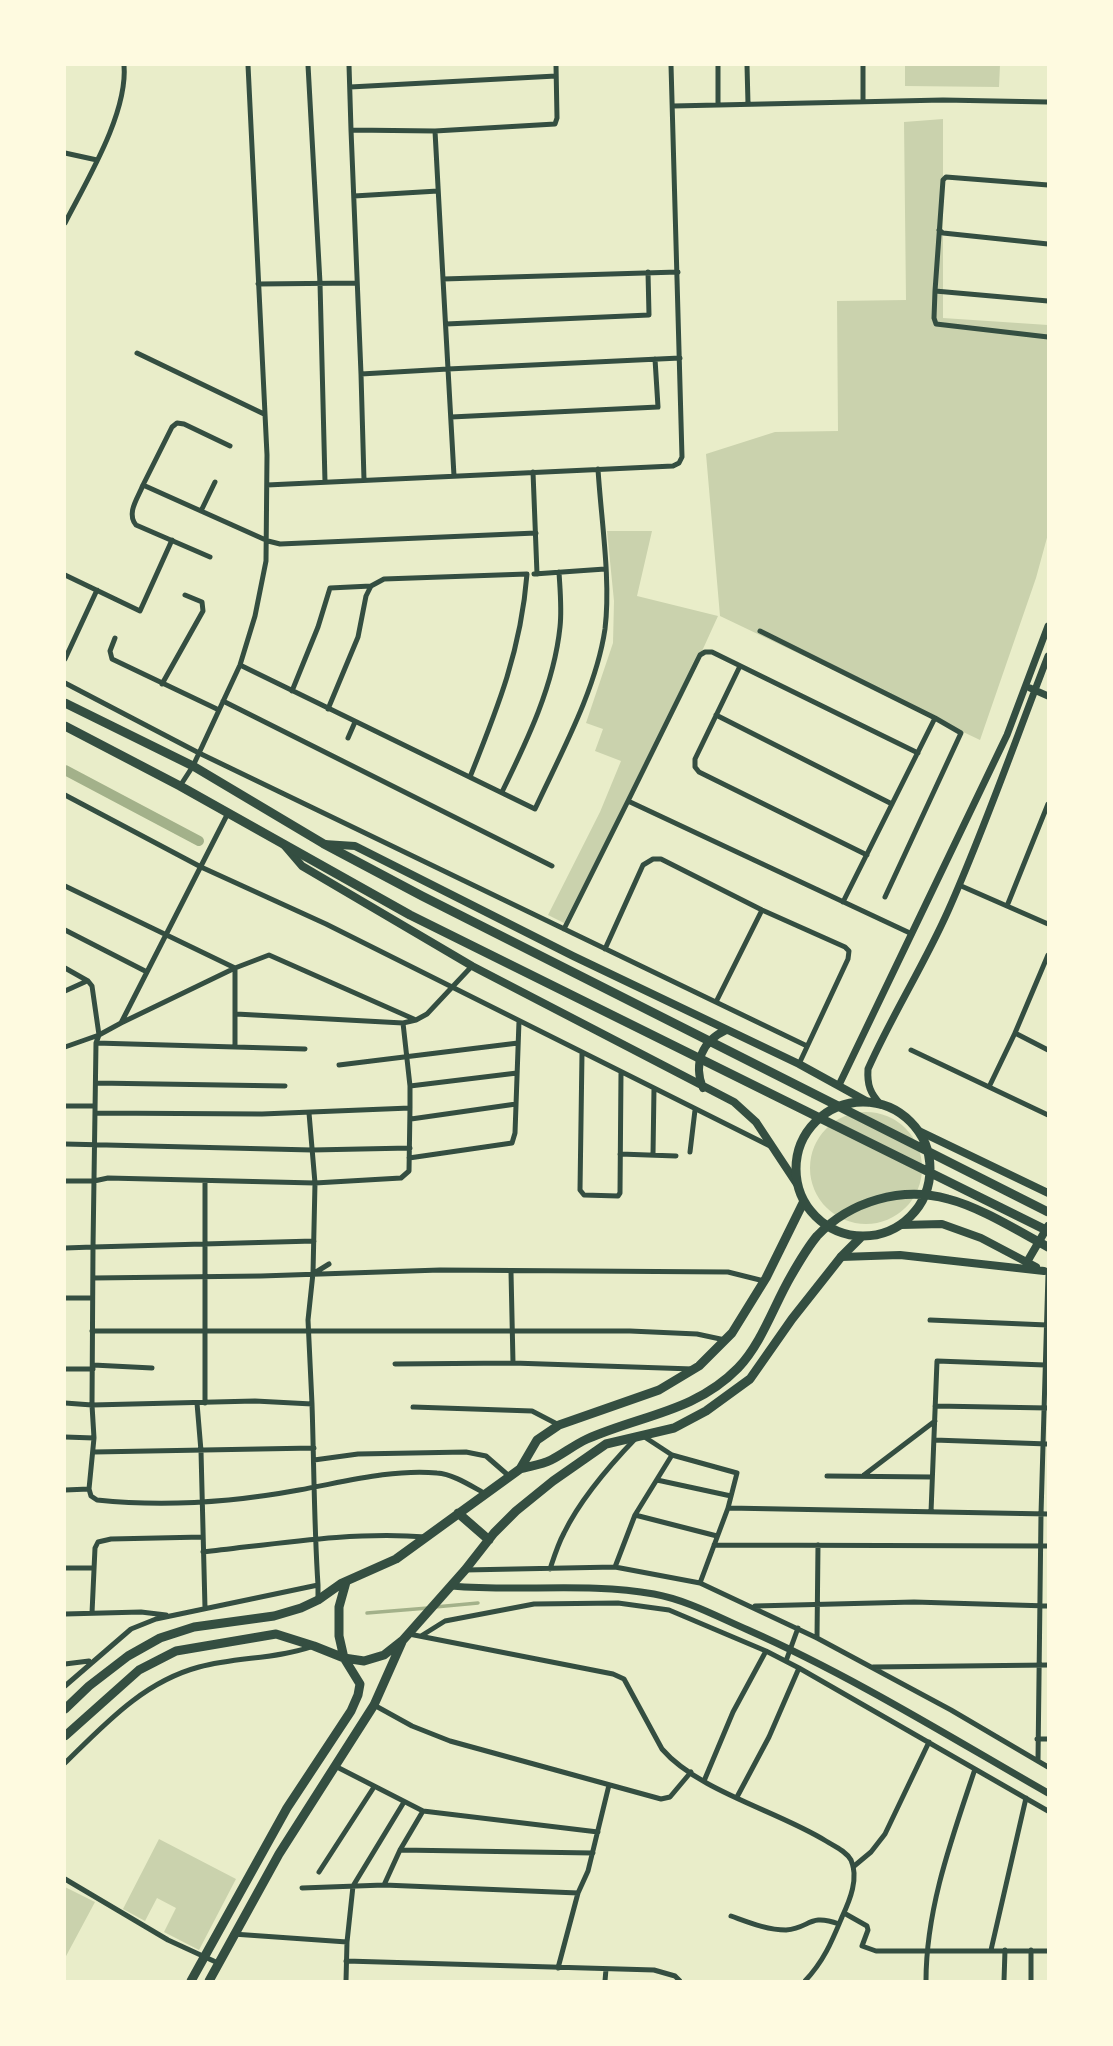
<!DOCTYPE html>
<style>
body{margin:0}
#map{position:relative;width:1113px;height:2046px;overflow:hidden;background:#e9edc9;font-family:"Noto Sans",sans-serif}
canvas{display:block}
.frame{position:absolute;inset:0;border:66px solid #fefae0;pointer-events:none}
</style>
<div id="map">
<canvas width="1113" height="2046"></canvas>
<div class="frame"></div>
</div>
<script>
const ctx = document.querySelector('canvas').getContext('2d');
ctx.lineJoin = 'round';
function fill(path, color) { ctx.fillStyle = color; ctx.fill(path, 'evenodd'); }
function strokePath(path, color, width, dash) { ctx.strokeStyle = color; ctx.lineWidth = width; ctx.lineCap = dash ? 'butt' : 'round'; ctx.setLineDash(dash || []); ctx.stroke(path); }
const green = new Path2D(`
 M 905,65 L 1000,65 L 999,87 L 905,86 Z
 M 943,119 L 943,318 L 1048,325 L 1048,534 L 1036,578 L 980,740 L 720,616 L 706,454 L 775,432 L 838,431 L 837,301 L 906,300 L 904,122 Z
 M 607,531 L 652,531 L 637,596 L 718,616 L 692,673 L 564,923 L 548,915 L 600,812 L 621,761 L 595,751 L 603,729 L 586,723 L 613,643 L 614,601 Z
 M810 1168a56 56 0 1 1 112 0a56 56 0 1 1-112 0Z
 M 159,1839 L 236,1879 L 199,1950 L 164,1932 L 176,1908 L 157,1898 L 145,1921 L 123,1909 Z
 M 65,1887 L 95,1902 L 65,1958 Z`);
const stream = new Path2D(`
 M 435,1607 L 478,1603
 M 367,1613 L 428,1608`);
const canal = new Path2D(`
 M 65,770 L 199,841`);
const minor = new Path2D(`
 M 308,65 L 320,283 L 325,482
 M 349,65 L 351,130
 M 718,65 L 718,105
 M 747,65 L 748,104
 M 863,65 L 863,102
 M 350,87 L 556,76
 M 673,106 L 943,100 L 1048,102
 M 435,131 L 555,124 L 557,118 L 556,65
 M 65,153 L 97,160
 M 1048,185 L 946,177 L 943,180 L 935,291 L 1048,301
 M 354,196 L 438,191
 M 65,223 C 87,180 128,113 124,65
 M 939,230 L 943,233 L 1048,244
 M 678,272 L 443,279 L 448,369 L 680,358
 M 258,284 L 357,283
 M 935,291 L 934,318 L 936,324 L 1048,337
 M 446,324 L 649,315 L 648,272
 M 137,353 L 264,414
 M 361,374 L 351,130 L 435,131 L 443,279
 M 451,417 L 658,407 L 655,359
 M 533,472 L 537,574
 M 364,480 L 361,374 L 448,369 L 454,476
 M 143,485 L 172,427 L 177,423 L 184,424 L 230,446
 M 267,485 L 673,466 L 679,463 L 682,457 L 671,65
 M 201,511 L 215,482
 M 210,557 L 136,525 C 126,513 138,498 143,485 L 268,541 L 280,544 L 536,533
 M 534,574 L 605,569
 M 65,575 L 140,611 L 172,540
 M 760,631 L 935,718 L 961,733 L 885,897
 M 115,638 L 110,651 L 112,659 L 219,710
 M 65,659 L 97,590
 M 240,665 L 535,809 C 561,753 596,690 605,629 C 611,580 601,519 598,469
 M 740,666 L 695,759 L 695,767 L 699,772 L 867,855
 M 65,683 L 199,753 L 807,1046
 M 162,684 L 203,611 L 202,602 L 185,595
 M 292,691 L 318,627 L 330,588 L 371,586
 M 223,701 L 552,866
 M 328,709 L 358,637 L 366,596 L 371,586 L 384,579 L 527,574 C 521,650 498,707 470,777
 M 716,715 L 892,804
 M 348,738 L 355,722
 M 180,786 L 193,766 L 240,665 L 255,616 L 266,561 L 267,455 L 248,65
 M 502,792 C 527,741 554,685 560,627 C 562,609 560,590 559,572
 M 65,795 L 201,867 L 326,924 L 770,1146
 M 959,885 L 1048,924
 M 65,886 L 235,968 L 235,1046
 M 843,902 L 935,718
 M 1007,906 L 1048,804
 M 564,929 L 628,801
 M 65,930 L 147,972
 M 912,934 L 628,801 L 700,655 L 705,652 L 712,652 L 918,753
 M 605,949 L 643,865 L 653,859 L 661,859 L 762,910 L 845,947 L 849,951 L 848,959 L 799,1064
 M 1048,955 L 1015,1033 L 1048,1050
 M 65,968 L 88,981 L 92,986 L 99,1035 L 96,1043 L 93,1247 L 65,1248
 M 65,991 L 87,981
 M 716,1002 L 762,910
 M 236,1014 L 403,1023 L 416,1020
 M 121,1023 L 235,968 L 269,955 L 416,1020 L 427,1014 L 472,966
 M 403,1023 L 410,1086 L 410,1108
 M 96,1043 L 305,1049
 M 65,1047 L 99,1035 L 121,1023 L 228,813
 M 911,1050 L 1048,1115
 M 582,1053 L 580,1190 L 584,1195 L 618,1196 L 620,1193 L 621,1072
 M 339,1065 L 518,1043
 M 96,1083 L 285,1086
 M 410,1086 L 517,1073
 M 989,1087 L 1015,1033
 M 65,1106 L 95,1106
 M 309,1113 L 315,1183 L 313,1273 L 308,1320 L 312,1404
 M 411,1119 L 516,1104
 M 65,1144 L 312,1150 L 410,1148
 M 690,1152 L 695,1110
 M 620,1154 L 676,1156
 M 653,1155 L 654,1088
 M 409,1158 L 512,1143 L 515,1133 L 519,1021
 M 65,1181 L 94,1181 L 108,1178 L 315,1183 L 401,1178 L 409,1171 L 410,1108 L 262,1114 L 95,1113
 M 316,1272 L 329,1264
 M 511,1272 L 513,1363
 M 93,1278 L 261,1276 L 440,1270 L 728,1272 L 764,1281
 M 65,1298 L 91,1298
 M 930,1320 L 1047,1325
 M 92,1331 L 630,1331 L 697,1334 L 725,1340
 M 395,1364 L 513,1363 L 693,1369
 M 93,1365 L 152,1368
 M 65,1369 L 93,1369
 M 65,1403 L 92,1405 L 93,1247 L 314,1241
 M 197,1403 L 201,1451 L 205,1608
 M 205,1403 L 205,1182
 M 935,1406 L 1048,1408
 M 413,1407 L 532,1411 L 559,1425
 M 643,1436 L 672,1455 L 737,1473 L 728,1508
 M 65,1437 L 94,1438 L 92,1405 L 255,1401 L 312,1404 C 314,1464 314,1525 318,1585
 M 94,1438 L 89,1489 L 91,1496 L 97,1500 C 164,1507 234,1502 299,1490 C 344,1482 391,1469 437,1473 C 453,1474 471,1486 486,1494
 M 934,1440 L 1048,1444
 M 94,1452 L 314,1448
 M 314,1460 L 358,1454 L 466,1452 L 486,1456 L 509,1476
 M 864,1475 L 935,1421
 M 827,1476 L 932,1477
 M 657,1480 L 731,1496
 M 65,1490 L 89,1489
 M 931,1512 L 937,1361 L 1045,1365
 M 635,1515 L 717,1536
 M 714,1545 L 1048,1546
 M 203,1552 C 276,1544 352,1531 426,1537
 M 615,1567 L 635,1515 L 672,1455
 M 65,1568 L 94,1568
 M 550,1569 C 554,1557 558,1544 564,1533 C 581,1498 609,1466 636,1438
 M 465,1570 L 615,1567 L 700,1583 L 817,1638 L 951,1710 L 1048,1767
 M 700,1583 L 728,1508 L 1048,1514
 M 755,1606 L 914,1602 L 1048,1606
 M 92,1613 L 95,1548 L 98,1542 L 111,1539 L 203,1537
 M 65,1614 L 141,1612 L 166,1615
 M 409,1634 L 613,1674 L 624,1679 L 662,1749 C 698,1791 778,1811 826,1841 C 834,1846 846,1851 851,1860 C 859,1878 850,1900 842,1917 C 832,1941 824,1961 805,1981
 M 421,1636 L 445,1621 L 534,1604 L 618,1603 L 669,1610 L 766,1651 L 799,1668 L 1048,1811
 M 817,1638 L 818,1545
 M 786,1661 L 798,1628
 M 65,1664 L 89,1661
 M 873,1667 L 1048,1665
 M 65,1686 L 131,1629 L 156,1619 L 318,1585 L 318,1600
 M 374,1705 L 412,1726 L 450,1741 L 661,1799 L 670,1797 L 691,1772
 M 1037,1739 L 1048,1739
 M 1038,1760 L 1041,1514 L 1048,1274
 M 65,1763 C 105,1724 143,1682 199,1667 C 236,1657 275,1659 311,1647
 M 335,1766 L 423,1811 L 598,1832
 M 704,1781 L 733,1712 L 766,1651
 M 737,1797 L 769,1737 L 799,1668
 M 400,1850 L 593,1853
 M 853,1867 L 871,1852 L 885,1834 L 929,1742
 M 319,1872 L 374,1787
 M 65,1879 L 168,1940 L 218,1963
 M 384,1885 L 400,1850 L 423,1811
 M 302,1888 L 384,1885 L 578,1893
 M 844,1913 L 867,1926 L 868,1930 L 862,1946 L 876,1951 L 1048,1951
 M 731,1916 C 748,1922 767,1930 786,1930 C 811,1928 808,1913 839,1924
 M 233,1934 L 347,1942
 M 991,1950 L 1026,1798
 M 346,1961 L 654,1970 L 675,1976 L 680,1981
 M 558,1968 L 578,1893 L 588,1871 L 609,1785
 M 346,1981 L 347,1942 L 353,1886 L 404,1802
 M 605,1981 L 606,1969
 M 926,1981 C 926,1908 952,1838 975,1769
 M 1004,1981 L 1005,1950
 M 1031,1981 L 1031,1950`);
const tertiary = new Path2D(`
 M 1030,688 L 1048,696
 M 839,1085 L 1007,735 L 1048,626
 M 881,1105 C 870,1093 867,1085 868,1069 C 892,1015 924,965 948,911 C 985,828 1015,741 1048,656
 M 452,1586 C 518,1592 588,1582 654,1594 C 687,1600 718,1617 748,1630 C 852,1676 950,1737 1048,1793`);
const secondary = new Path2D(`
 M 324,844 L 355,846 L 573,956 L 799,1064 L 868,1102
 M 284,845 L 302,866 L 472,966 L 734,1102 L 756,1122 L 797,1184
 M 703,1088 C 693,1063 702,1041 726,1030
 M 919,1131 L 1048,1193
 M 901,1225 L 942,1224 L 981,1238 L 1036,1267
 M 841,1257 L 900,1255 L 1044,1271
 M 1027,1262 L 1048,1226`);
const primary = new Path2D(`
 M 65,703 L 193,766 L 324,844 L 422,896 L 1048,1212
 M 65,726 L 180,786 L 410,915 L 1048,1231
 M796 1169a67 67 0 1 1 134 0a67 67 0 1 1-134 0Z
 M 520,1469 C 530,1466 541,1465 551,1460 C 563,1454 574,1445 587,1439 C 641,1415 695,1412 738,1368 C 762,1343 774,1305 791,1276 C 799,1262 807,1248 817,1236 C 850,1201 902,1186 948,1199 C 980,1207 1018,1231 1048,1247
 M 458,1513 L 489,1540
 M 65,1709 L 89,1686 L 128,1656 L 160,1638 L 194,1627 L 274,1616 L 301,1608 L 318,1600 L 342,1583 L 396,1559 L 520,1469 L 537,1440 L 559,1425 L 659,1390 L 699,1366 L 732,1333 L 766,1278 L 804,1201
 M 65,1736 L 139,1670 L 176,1651 L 276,1634 L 314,1646 L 344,1658 L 364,1661 L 384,1655 L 403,1640 L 465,1570 L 494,1533 L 516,1511 L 553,1481 L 606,1444 L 674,1428 L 706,1411 L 750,1379 L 792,1319 L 841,1257 L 862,1236
 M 191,1981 L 287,1808 L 351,1711 L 358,1695 L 360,1684 L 344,1658 L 339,1636 L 339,1607 L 346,1582
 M 209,1981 L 279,1854 L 374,1705 L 402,1642`);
fill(green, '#cad2ad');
strokePath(stream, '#a3b18a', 3.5);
strokePath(canal, '#a3b18a', 10);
strokePath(minor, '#344e41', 5);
strokePath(tertiary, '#344e41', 7);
strokePath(secondary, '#344e41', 8);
strokePath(primary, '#344e41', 9);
</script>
